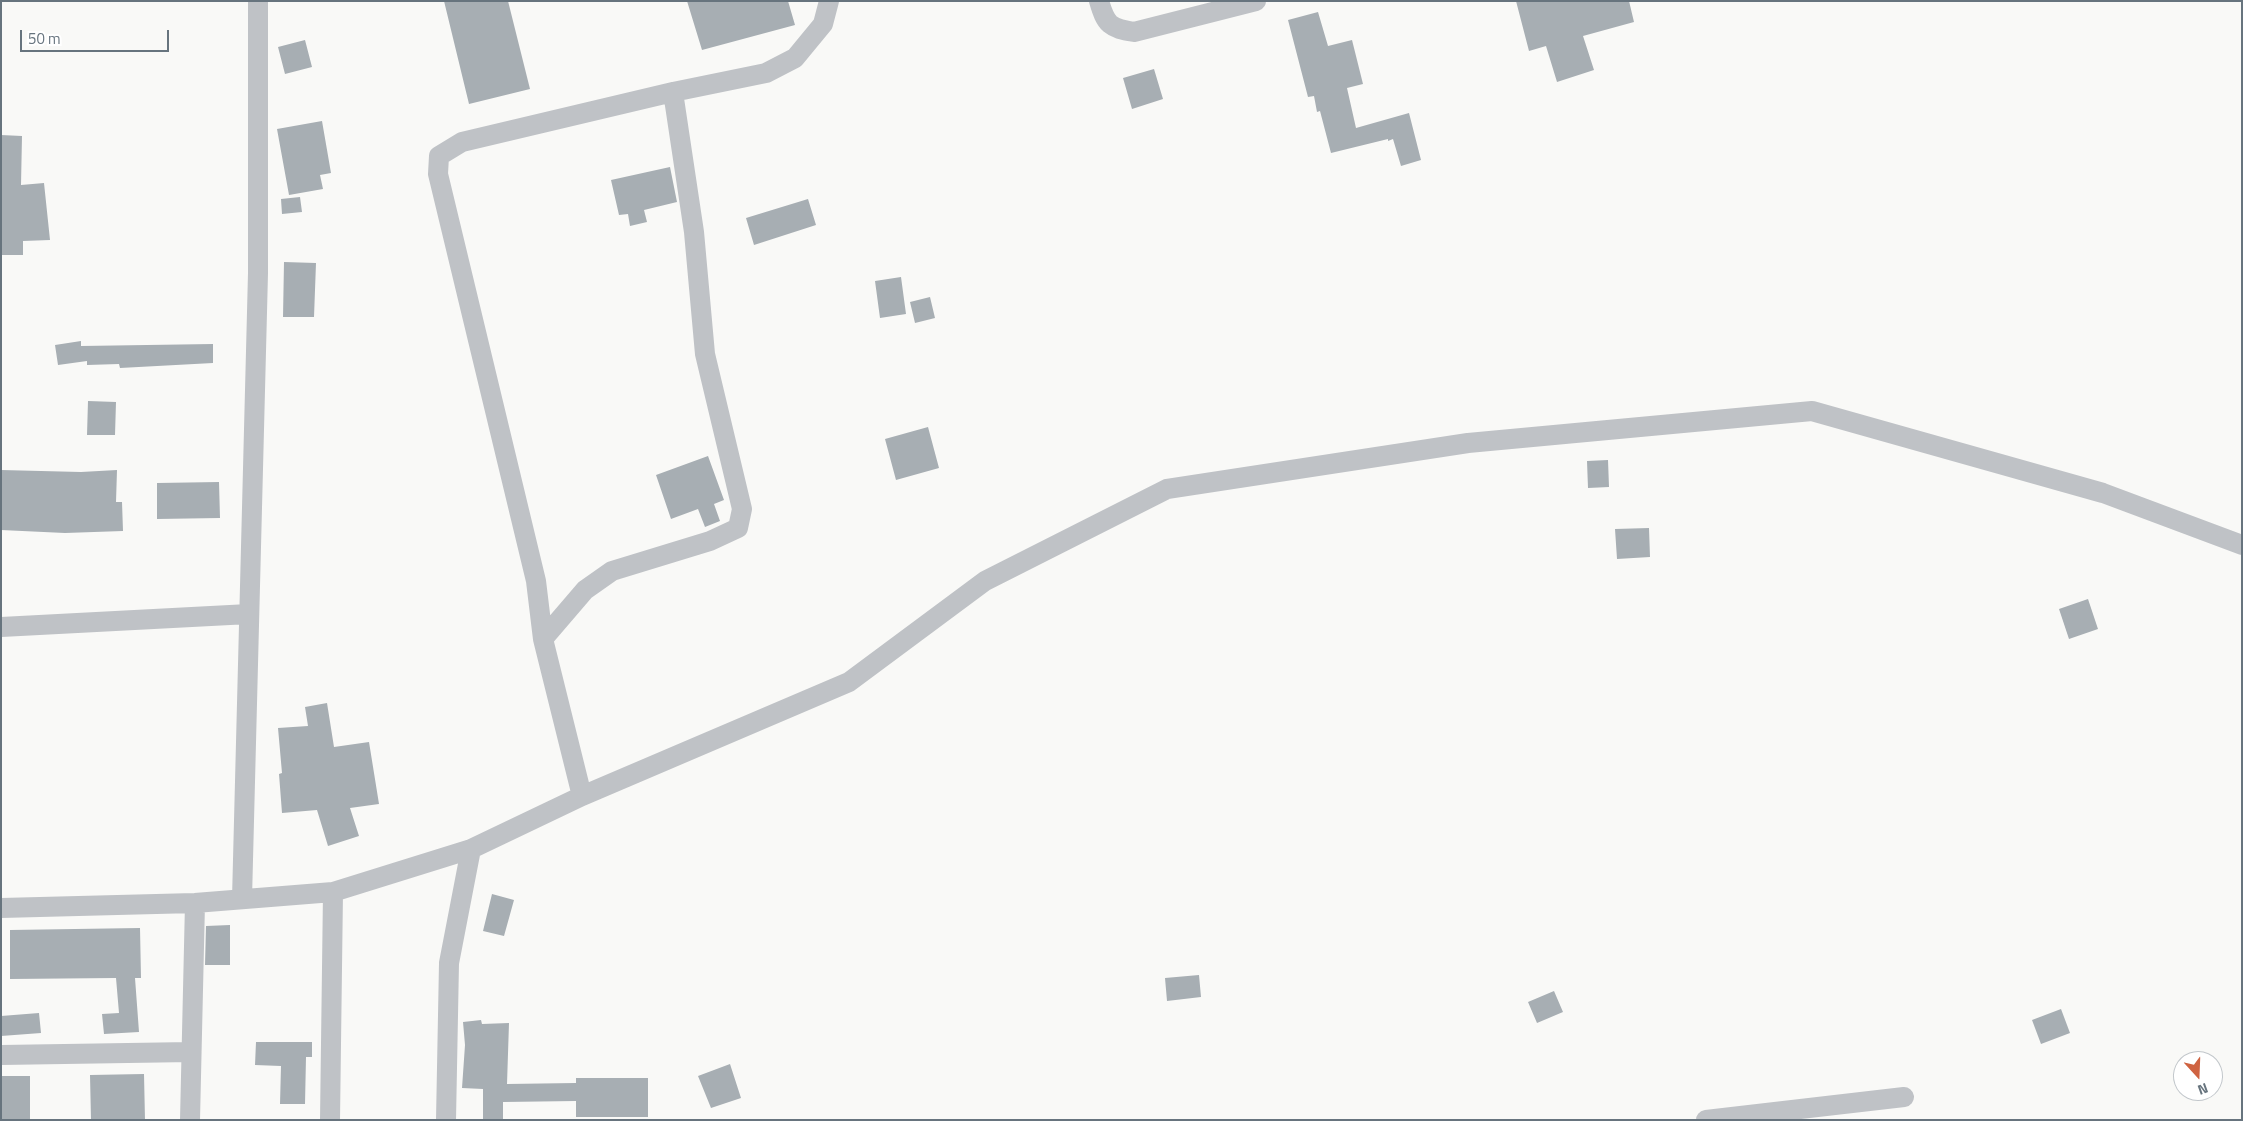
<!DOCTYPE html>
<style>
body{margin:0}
#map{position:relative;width:2243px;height:1121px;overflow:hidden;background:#f9f9f7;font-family:"Titillium Web",sans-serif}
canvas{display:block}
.frame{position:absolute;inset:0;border:2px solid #67747e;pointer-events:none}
.north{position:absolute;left:2173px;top:1051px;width:50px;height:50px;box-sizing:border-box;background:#fff;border:1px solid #c2c7cb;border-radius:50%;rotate:160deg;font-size:14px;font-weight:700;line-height:20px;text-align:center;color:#67747e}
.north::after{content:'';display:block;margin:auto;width:18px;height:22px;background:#cf6341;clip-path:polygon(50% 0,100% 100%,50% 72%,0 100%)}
.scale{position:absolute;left:20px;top:30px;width:149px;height:22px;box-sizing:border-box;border:2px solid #67747e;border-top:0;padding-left:6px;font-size:15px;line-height:18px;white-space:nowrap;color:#67747e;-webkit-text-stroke:4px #fff;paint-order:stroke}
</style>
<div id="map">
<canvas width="2243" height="1121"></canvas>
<div class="frame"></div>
<div class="north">N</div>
<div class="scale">50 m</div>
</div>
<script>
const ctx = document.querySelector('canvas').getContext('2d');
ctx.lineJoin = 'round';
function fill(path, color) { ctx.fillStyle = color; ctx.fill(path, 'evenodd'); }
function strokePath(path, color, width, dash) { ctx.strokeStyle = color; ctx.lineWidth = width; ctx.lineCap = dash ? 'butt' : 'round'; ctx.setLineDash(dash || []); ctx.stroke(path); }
const building = new Path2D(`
 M 444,1 L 508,1 L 530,89 L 469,104 Z
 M 687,1 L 788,1 L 795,25 L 702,50 Z
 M 1516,1 L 1629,1 L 1634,22 L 1583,36 L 1594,70 L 1557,82 L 1546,46 L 1529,51 Z
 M 1318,12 L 1328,46 L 1352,40 L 1363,84 L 1347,88 L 1356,128 L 1409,113 L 1421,160 L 1401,166 L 1393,139 L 1388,141 L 1388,139 L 1331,153 L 1320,111 L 1317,112 L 1314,96 L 1308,97 L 1288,20 Z
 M 305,40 L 312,67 L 285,74 L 278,47 Z
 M 1154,69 L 1163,99 L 1132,109 L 1123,78 Z
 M 322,121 L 331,173 L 320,175 L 323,189 L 289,195 L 277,129 Z
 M 1,135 L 22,136 L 21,185 L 44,183 L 50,240 L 23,241 L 23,255 L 1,255 Z
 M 670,167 L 677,202 L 644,210 L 647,222 L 630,226 L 628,214 L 619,215 L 611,180 Z
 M 300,197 L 302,212 L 282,214 L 281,199 Z
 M 808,199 L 816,225 L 754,245 L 746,218 Z
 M 284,262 L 316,263 L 314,317 L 283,317 Z
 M 901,277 L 906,314 L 880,318 L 875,281 Z
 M 930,297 L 935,318 L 915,323 L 910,302 Z
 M 81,341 L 81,346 L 213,344 L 213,363 L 120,368 L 119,364 L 87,365 L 87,361 L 58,365 L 55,345 Z
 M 88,401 L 116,402 L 115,435 L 87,435 Z
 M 928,427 L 939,468 L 896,480 L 885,439 Z
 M 708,456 L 724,500 L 714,504 L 720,521 L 705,527 L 698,509 L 671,519 L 656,475 Z
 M 1608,460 L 1609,487 L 1588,488 L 1587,461 Z
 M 1,470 L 81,472 L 117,470 L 116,502 L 122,502 L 123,531 L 65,533 L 1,530 Z
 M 219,482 L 220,518 L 157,519 L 157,483 Z
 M 1649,528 L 1650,557 L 1617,559 L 1615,529 Z
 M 2088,599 L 2098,629 L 2069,639 L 2059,609 Z
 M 327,703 L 334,747 L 369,742 L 379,804 L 350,808 L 359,836 L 328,846 L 317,810 L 282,813 L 279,774 L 282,773 L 278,728 L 308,726 L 305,707 Z
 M 492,894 L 514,900 L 504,936 L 483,931 Z
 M 230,925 L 230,965 L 205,965 L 206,926 Z
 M 140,928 L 141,978 L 135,978 L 139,1032 L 104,1034 L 102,1014 L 119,1013 L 116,978 L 10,979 L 10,930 Z
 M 1199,975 L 1201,997 L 1167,1001 L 1165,978 Z
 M 1554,991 L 1563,1012 L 1537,1023 L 1528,1002 Z
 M 2061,1009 L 2070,1033 L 2041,1044 L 2032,1020 Z
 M 39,1013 L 41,1033 L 1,1036 L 1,1016 Z
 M 481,1020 L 482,1024 L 509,1023 L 507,1084 L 576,1083 L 576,1078 L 648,1078 L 648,1117 L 576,1117 L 576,1101 L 503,1102 L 503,1120 L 483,1120 L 483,1089 L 462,1088 L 465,1045 L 463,1022 Z
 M 256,1042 L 312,1042 L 312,1057 L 306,1057 L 305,1104 L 280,1104 L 281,1066 L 255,1065 Z
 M 730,1064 L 741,1098 L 711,1108 L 698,1076 Z
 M 144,1074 L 145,1120 L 91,1120 L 90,1075 Z
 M 1,1076 L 30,1076 L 30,1120 L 1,1120 Z`);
const minor = new Path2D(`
 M 1099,1 C 1106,25 1110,28 1134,32 L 1256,1
 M 1,627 L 249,614
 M 543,639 L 585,590 L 612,571 L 710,541 L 738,528 L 742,509 L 705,354 L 694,232 L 673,92
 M 582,796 L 543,639 L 536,581 L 438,174 L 439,156 L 462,142 L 673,92 L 766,73 L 795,58 L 823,24 L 829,1
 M 242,899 L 258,273 L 258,1
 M 1,908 L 195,903 L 333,892 L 471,849 L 582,796 L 849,682 L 985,581 L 1167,489 L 1468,443 L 1812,411 L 2103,493 L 2242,545
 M 1,1055 L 191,1052
 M 190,1120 L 195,903
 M 330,1120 L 333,892
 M 446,1120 L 449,963 L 471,849
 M 1706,1120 L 1904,1097`);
fill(building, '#a7aeb3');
strokePath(minor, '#bfc2c6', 20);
</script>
